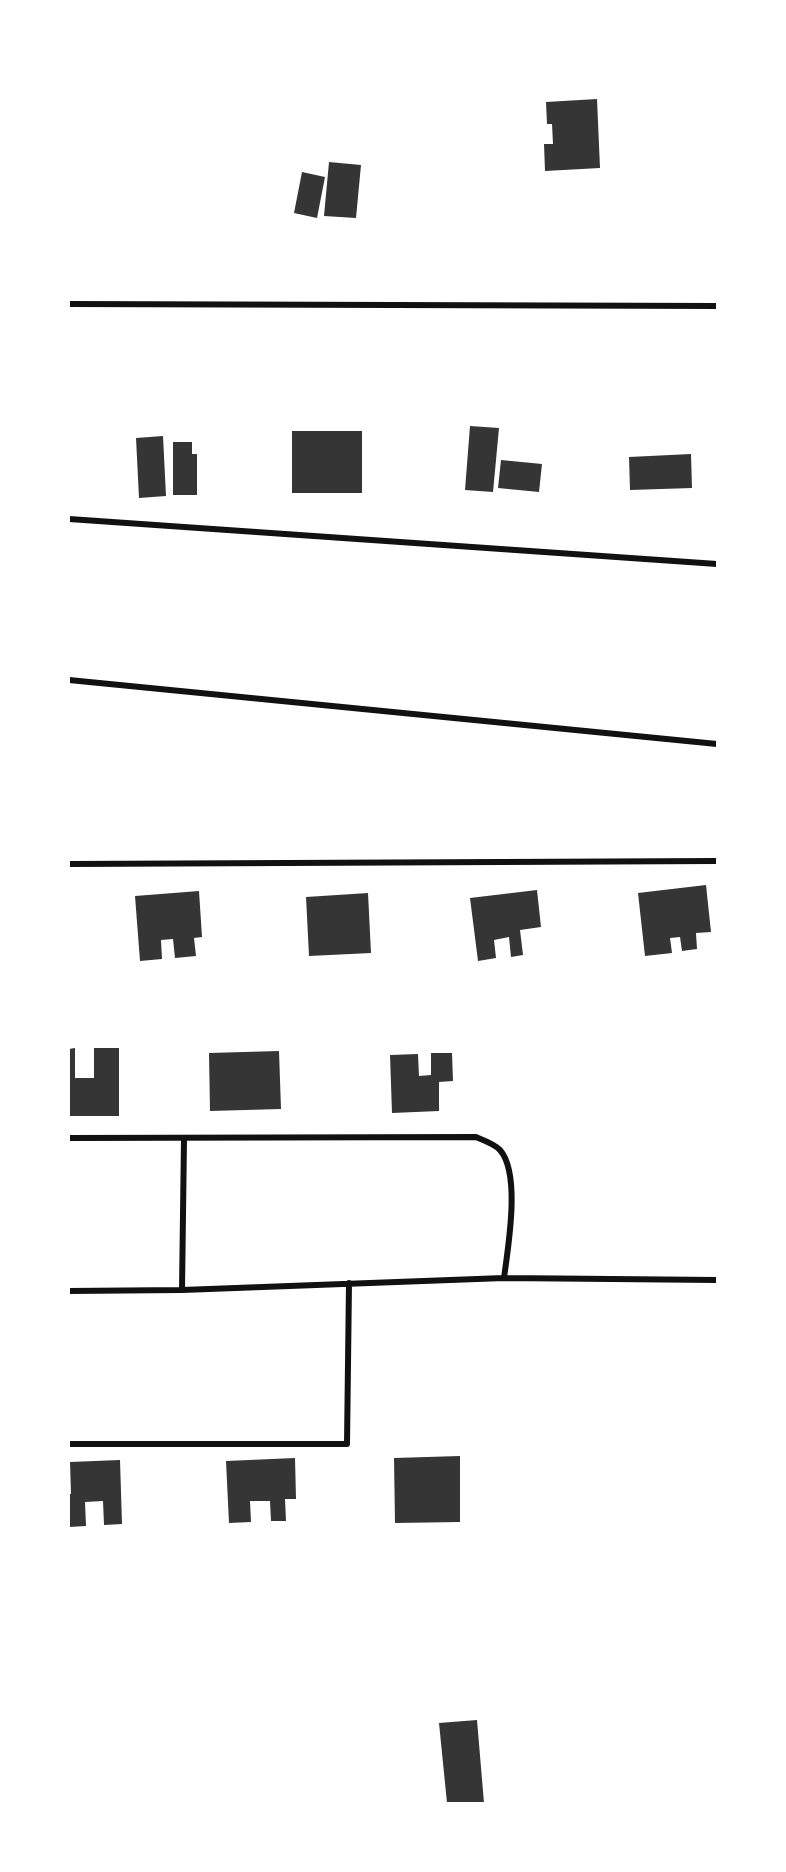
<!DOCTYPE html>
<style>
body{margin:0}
#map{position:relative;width:786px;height:1872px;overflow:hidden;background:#fff;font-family:"Libre Baskerville",serif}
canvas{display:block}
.frame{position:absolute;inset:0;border:70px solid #fff;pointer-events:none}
</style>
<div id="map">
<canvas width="786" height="1872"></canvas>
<div class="frame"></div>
</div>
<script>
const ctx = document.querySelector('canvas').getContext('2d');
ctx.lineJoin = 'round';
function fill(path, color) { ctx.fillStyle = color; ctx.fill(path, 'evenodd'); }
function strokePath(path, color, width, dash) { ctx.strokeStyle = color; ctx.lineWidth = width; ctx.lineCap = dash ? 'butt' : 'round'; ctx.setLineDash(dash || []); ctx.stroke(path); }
const building = new Path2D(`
 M 597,99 L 600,168 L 545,171 L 544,144 L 553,144 L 552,124 L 547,124 L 546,102 Z
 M 329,162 L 361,165 L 356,218 L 324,216 Z
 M 302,172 L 325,177 L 317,218 L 294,213 Z
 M 470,426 L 499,428 L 493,492 L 465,490 Z
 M 292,431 L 362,431 L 362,493 L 292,493 Z
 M 163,436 L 166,496 L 139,498 L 136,438 Z
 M 173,442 L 192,442 L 192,454 L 197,454 L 197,495 L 173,495 Z
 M 691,454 L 692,488 L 630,490 L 629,457 Z
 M 501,460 L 542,464 L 539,492 L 498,488 Z
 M 706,885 L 711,932 L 696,933 L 697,949 L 682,951 L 680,937 L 670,938 L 672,953 L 645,956 L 638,893 Z
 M 537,890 L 541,927 L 520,930 L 523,955 L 511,957 L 509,937 L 494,940 L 496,958 L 478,961 L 470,898 Z
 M 199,891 L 202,937 L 194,938 L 196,956 L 175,958 L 173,939 L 161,940 L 162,959 L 140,961 L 135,896 Z
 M 368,893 L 371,953 L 309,956 L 306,897 Z
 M 75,1048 L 75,1078 L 94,1078 L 94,1048 L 119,1048 L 119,1116 L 69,1116 L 69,1049 Z
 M 279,1051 L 281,1109 L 210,1111 L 209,1053 Z
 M 431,1053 L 452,1053 L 453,1081 L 439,1082 L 439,1111 L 392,1113 L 390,1055 L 418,1054 L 419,1076 L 431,1075 Z
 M 460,1456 L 460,1522 L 395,1523 L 394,1458 Z
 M 295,1458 L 296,1499 L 285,1499 L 286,1521 L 271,1521 L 270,1501 L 250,1501 L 251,1522 L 229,1523 L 226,1461 Z
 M 120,1460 L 122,1524 L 104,1525 L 103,1501 L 85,1502 L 86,1526 L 69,1527 L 69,1494 L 71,1494 L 70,1462 Z
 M 477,1720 L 484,1803 L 447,1803 L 439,1723 Z`);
const minor = new Path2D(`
 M 69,304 L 717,306
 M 69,519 L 717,564
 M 69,680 L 717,744
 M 69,864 L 717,861
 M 69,1138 L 476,1137 C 483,1140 495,1144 500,1150 C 521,1174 508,1247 504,1278
 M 182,1290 L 184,1139
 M 69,1291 L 182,1290 L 504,1278 L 717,1280
 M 69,1444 L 347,1444 L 349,1283`);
fill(building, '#353535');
strokePath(minor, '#111', 6);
</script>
